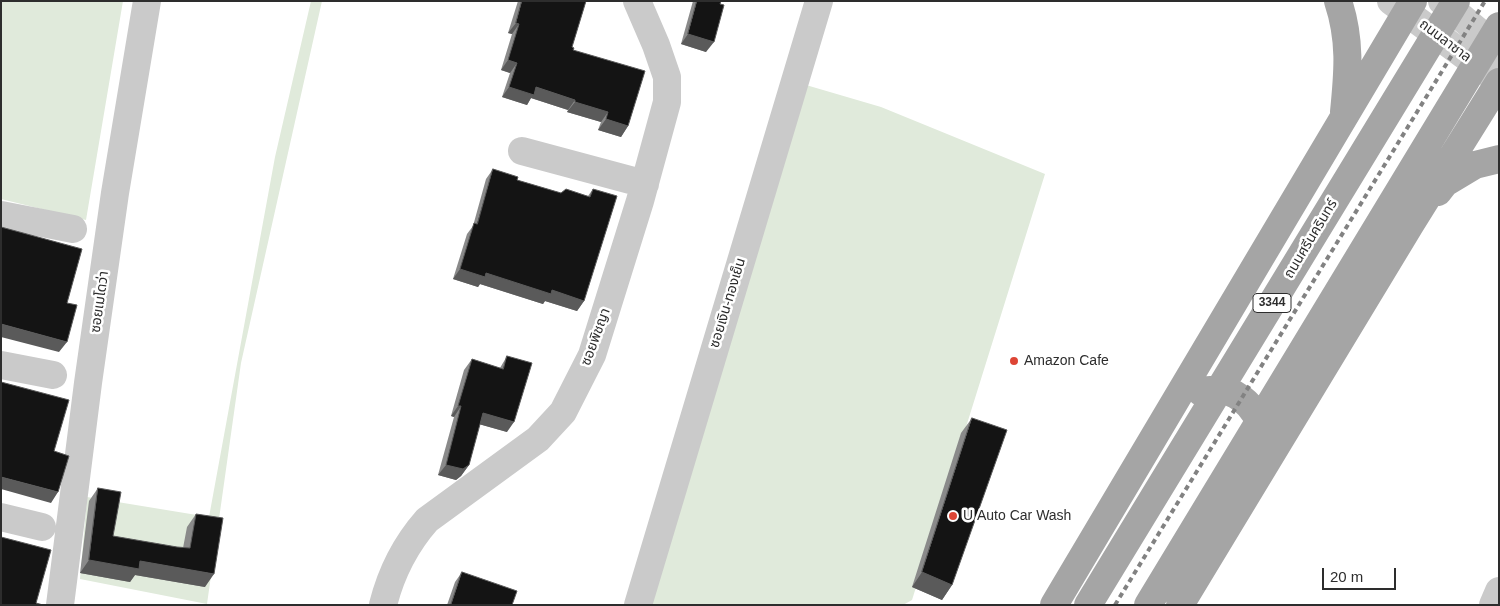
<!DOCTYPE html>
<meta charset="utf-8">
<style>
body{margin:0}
#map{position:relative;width:1500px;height:606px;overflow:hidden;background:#fff;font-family:Arial,sans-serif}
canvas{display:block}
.frame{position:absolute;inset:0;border:2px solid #2d2d2d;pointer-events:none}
.scale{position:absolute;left:1322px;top:568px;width:74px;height:22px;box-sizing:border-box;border:2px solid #2d2d2d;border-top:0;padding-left:6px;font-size:15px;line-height:18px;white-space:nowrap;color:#2d2d2d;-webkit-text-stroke:4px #fff;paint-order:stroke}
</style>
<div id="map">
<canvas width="1500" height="606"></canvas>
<div class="frame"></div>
<div class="scale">20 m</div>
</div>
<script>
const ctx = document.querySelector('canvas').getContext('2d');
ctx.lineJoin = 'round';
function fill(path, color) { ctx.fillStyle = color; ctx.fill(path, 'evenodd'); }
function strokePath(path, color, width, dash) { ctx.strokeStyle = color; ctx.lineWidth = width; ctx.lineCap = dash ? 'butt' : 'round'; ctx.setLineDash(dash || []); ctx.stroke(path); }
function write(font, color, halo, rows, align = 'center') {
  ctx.font = font + ' Arial,"Noto Sans Thai",sans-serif'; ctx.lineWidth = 5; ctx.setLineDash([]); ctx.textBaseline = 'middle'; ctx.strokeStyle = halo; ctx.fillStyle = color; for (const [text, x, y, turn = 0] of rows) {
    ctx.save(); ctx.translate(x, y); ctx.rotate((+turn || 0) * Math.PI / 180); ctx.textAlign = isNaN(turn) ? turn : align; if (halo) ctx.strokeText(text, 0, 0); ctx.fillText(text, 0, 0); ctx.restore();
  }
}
const green = new Path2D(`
 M 1,1 L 123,1 L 86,220 L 1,199 Z
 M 311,1 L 322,1 L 241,363 L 207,604 L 80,579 L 87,497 L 209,517 L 275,157 Z
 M 806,85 L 881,107 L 1045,174 L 912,600 L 903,605 L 646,605 Z`);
const minor = new Path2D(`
 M 522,151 L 645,184
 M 1,215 L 73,229
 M 1,365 L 53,375
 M 1,517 L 42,527
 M 60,605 L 88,383 L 115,193 L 147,1
 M 383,605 C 391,573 405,545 427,520 L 538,439 L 563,412 L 592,355 L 640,201 L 667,102 L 667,77 L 656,45 L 637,1
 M 638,605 L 819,1
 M 1493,605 L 1499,591`);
const tertiary = new Path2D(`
 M 1391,1 L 1499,81
 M 1442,1 L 1499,49`);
const primary = new Path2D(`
 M 1338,1 C 1351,40 1348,72 1344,112
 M 1438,192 L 1445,183 L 1475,165 L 1499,159
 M 1201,392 C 1233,382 1257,406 1264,435
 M 1054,605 L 1413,1
 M 1088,605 L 1456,1
 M 1148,605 L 1499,26
 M 1180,605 L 1410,225 L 1499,82`);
const rail = new Path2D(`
 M 1115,605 L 1485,1`);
const wall = new Path2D(`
 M 518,1 L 586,1 L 572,47 L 628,126 L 621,137 L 598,130 L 601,122 L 567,112 L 568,110 L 531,98 L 527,105 L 502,97 L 510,73 L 501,70 L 512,34 L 508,33 Z
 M 693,1 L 721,1 L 706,52 L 681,44 Z
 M 493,169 L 517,180 L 561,193 L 588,196 L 593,189 L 584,301 L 577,311 L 545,301 L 543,304 L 480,284 L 478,287 L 453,279 L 467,234 L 473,226 L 486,179 Z
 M 507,356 L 507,432 L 479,424 L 469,465 L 461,476 L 456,480 L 438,475 L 454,417 L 451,416 L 464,370 L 472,359 L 500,368 Z
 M 972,418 L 952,585 L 942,600 L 912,587 L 961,433 Z
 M 98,488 L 113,536 L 177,547 L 183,548 L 187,527 L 196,514 L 205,587 L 135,575 L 130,582 L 80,573 L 89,501 Z
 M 462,572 L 512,605 L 447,605 L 455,582 Z`);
const shadedWall = new Path2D(`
 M 516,23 L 519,24 L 512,34 L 508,33 Z
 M 688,34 L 714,42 L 706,52 L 681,44 Z
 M 508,60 L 517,63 L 510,73 L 501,70 Z
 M 509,87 L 536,87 L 575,100 L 568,110 L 531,98 L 527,105 L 502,97 Z
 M 575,102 L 608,112 L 601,122 L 567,112 Z
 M 606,119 L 628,126 L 621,137 L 598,130 Z
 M 460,269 L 486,273 L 552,290 L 584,301 L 577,311 L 545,301 L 543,304 L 480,284 L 478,287 L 453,279 Z
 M 1,324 L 67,342 L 59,352 L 1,337 Z
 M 458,406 L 461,406 L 454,417 L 451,416 Z
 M 483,413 L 514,422 L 507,432 L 475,423 Z
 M 446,465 L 469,465 L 461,476 L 456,480 L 438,475 Z
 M 1,477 L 58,492 L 51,503 L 1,489 Z
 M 89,560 L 140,561 L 214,574 L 205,587 L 135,575 L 130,582 L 80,573 Z
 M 922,572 L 952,585 L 942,600 L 912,587 Z`);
const building = new Path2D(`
 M 522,1 L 586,1 L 572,47 L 574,48 L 573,50 L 645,71 L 628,126 L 606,119 L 608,112 L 575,102 L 575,100 L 536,87 L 534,95 L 509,87 L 517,63 L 508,60 L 519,24 L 516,23 Z
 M 697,1 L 721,1 L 720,4 L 724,5 L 714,42 L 688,34 Z
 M 493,169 L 518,177 L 517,180 L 561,193 L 566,189 L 590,197 L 593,189 L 617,196 L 584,301 L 552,290 L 551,294 L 486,273 L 485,277 L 460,269 L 474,223 L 477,224 Z
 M 1,227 L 82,249 L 67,303 L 77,305 L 67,342 L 1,324 Z
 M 507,356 L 532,363 L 514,422 L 483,413 L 469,465 L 463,469 L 446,465 L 461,406 L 458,406 L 472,359 L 503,369 Z
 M 1,382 L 69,400 L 54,451 L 69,456 L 58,492 L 1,477 Z
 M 972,418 L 1007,430 L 952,585 L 922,572 Z
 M 98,488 L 121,492 L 113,536 L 177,547 L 190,548 L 196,514 L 223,518 L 214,574 L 140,561 L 139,569 L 89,560 Z
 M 1,537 L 51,550 L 36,603 L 43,605 L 1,605 Z
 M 462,572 L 517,591 L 512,605 L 451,605 Z`);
const markers = [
 [1014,361,5,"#dd4535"],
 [953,516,5,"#dd4535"]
];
const shields = [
 [1272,303,38]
];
const shieldNames = [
 ["3344",1272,303]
];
const streetNames = [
 ["ถนนลาซาล",1445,41,37],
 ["ถนนศรีนครินทร์",1311,239,-59],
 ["ซอยเมโดว่า",100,302,-82],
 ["ซอยเงิน-ทองเย็น",728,303,-73],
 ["ซอยพิชญา",596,337,-70]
];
const poiNames = [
 ["Amazon Cafe",1024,361],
 ["U Auto Car Wash",963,516]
];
fill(green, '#e0eadb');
strokePath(minor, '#cacaca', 28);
strokePath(tertiary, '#cacaca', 28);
strokePath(primary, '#a5a5a5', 28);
strokePath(rail, '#828282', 4, [5, 4]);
fill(wall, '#8a8a8a');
fill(shadedWall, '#5a5a5a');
fill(building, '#141414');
strokePath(building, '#5a5a5a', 1);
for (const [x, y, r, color] of markers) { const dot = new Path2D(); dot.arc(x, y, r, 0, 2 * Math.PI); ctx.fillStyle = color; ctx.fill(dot); strokePath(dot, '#fff', 2); }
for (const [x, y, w] of shields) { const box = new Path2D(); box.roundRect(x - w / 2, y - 9.5, w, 19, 4); ctx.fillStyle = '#fff'; ctx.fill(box); strokePath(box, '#2d2d2d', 1); }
write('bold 12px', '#2d2d2d', null, shieldNames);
write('14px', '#2d2d2d', '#fff', streetNames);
write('14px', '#2d2d2d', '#fff', poiNames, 'left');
</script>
